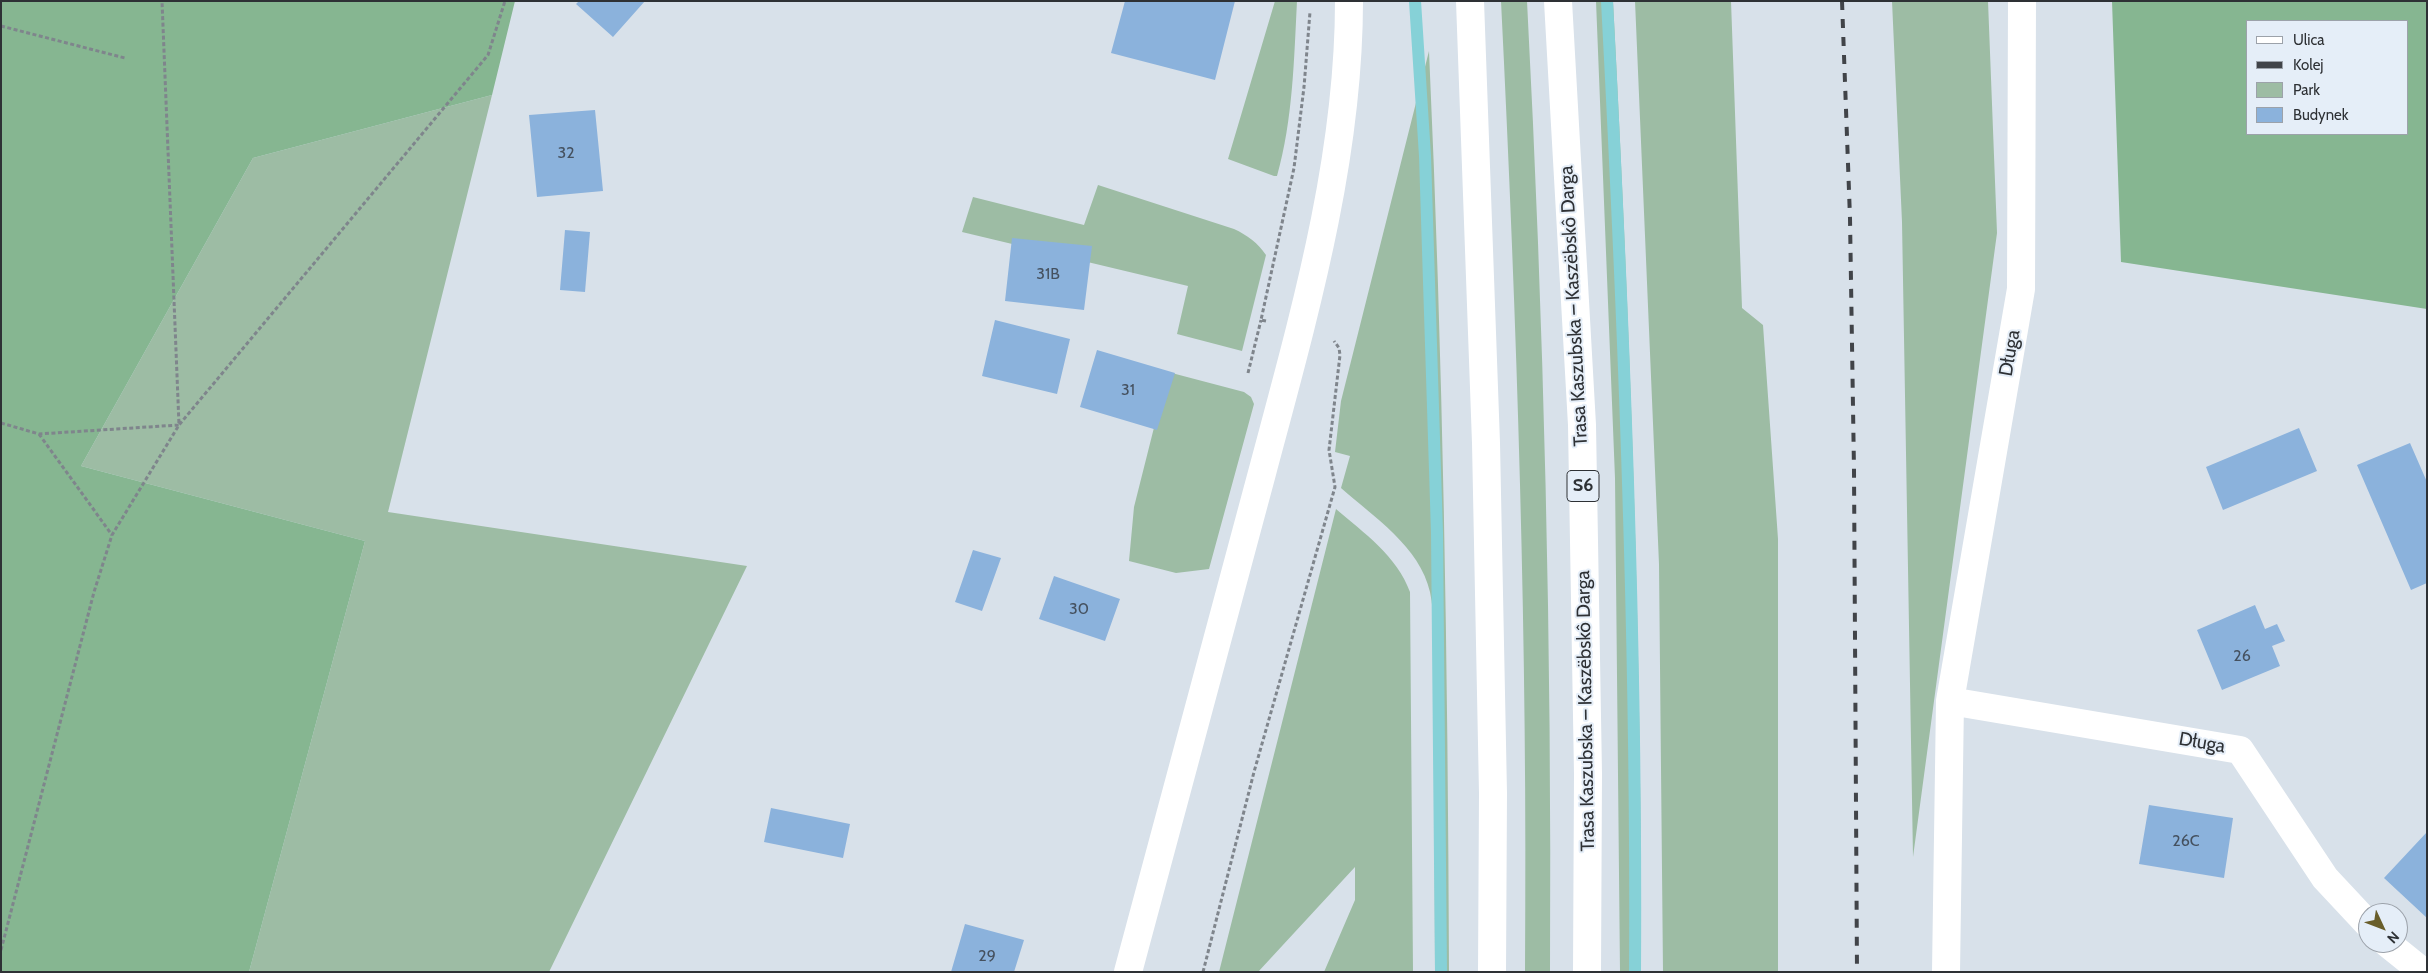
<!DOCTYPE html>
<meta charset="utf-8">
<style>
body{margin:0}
#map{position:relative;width:2428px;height:973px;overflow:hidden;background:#d8e1ea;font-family:Cabin,sans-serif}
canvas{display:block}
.frame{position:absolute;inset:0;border:2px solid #2e3135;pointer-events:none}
.legend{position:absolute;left:2246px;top:20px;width:162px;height:115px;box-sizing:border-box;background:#e5eef8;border:1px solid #9ca2aa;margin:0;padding:6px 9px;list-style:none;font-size:15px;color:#2e3135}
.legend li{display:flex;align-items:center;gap:10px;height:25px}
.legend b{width:25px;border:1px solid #9ca2aa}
.north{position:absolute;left:2358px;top:903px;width:50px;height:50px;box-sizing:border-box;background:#e5eef8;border:1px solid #9ca2aa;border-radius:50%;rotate:133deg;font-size:14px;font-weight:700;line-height:20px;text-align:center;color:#2e3135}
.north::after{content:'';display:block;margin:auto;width:18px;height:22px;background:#695e2b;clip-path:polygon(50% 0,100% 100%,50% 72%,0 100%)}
</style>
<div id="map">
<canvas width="2428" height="973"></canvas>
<div class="frame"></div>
<ul class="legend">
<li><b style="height:6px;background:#fff"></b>Ulica</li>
<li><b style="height:6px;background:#414449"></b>Kolej</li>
<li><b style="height:14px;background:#9dbca4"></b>Park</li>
<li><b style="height:14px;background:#8bb2dc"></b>Budynek</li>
</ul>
<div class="north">N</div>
</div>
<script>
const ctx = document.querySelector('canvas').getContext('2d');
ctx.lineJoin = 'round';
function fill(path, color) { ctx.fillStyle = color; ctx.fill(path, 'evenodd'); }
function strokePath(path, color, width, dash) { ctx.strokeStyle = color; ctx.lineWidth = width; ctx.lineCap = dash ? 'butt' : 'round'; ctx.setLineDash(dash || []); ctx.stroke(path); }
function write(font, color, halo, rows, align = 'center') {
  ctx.font = font + ' Cabin,sans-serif'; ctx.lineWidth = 4; ctx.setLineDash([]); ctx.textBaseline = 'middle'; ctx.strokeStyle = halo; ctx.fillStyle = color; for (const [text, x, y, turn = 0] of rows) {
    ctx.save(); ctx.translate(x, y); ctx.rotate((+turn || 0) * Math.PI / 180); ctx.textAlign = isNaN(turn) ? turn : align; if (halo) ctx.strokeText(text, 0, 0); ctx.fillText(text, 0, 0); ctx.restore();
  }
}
const green = new Path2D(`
 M 1275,1 L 1297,1 C 1294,59 1293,120 1277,176 L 1274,176 L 1228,159 Z
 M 1501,1 L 1527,1 C 1544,324 1552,648 1550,972 L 1525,972 C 1528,648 1517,324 1501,1 Z
 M 1596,1 L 1613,1 C 1630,325 1642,648 1641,972 L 1620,972 L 1615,478 Z
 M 1635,1 L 1731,1 L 1742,308 L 1763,325 L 1778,539 L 1778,972 L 1663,972 L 1659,564 Z
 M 1892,1 L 1988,1 L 1997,233 L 1913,857 L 1902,222 Z
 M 1429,51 C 1443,358 1448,665 1449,972 L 1435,972 L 1434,661 C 1433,639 1435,615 1430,592 C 1420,547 1374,517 1341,488 L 1350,456 L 1335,452 L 1341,401 Z
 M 492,95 L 388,512 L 747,566 L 549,972 L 249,972 L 365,541 L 81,466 L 253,158 Z
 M 1098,185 L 1234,229 C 1247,235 1258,243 1266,255 L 1242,351 L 1177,334 L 1188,286 L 962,232 L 973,197 L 1084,225 Z
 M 1168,372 L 1244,392 L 1251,397 L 1254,404 L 1209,569 L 1176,573 L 1129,561 L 1134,507 Z
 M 1336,509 C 1364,533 1397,556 1410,592 L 1413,972 L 1324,972 L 1355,900 L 1355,867 L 1258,972 L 1219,972 Z`);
const forest = new Path2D(`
 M 1,1 L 515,1 L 492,95 L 253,158 L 81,466 L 365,541 L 249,972 L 1,972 Z
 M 2112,1 L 2427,1 L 2427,309 L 2121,262 ZM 2247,21 L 2407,21 L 2407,134 L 2247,134 Z`);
const stream = new Path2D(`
 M 1415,1 L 1425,156 L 1437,533 L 1441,972
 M 1607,1 C 1624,325 1637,648 1635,972`);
const building = new Path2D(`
 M 579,1 L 645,1 L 613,37 L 576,4 Z
 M 1125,1 L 1235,1 L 1215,80 L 1111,53 Z
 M 595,110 L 603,191 L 537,197 L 529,115 Z
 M 565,230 L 590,232 L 585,292 L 560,290 Z
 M 1012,238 L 1092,246 L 1084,310 L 1005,301 Z
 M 995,320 L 1070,339 L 1057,394 L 982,376 Z
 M 1097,350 L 1175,373 L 1157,430 L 1080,407 Z
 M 2299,428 L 2317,471 L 2223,510 L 2206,467 Z
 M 2410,443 L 2427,482 L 2427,583 L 2411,590 L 2357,465 Z
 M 973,550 L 1001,558 L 982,611 L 955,602 Z
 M 1054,576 L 1120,599 L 1105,641 L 1039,619 Z
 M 2255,605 L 2265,629 L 2277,624 L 2285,641 L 2272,646 L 2280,666 L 2222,690 L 2197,630 Z
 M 2149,805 L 2233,818 L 2224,878 L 2139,864 Z
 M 771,808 L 850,824 L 843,858 L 764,842 Z
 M 2427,832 L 2427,918 L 2384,878 Z
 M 965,924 L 1024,940 L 1014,972 L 951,972 Z`);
const path = new Path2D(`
 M 1,26 L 125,58
 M 1266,321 L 1261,320 L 1294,168 L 1304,87 L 1310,12
 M 1248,373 L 1261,320
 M 1,423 L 39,434 L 179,425 L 162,1
 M 39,434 L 112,535
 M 1,950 L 94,592 L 112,535 L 179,425 L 488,55 L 505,1
 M 1203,972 L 1254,772 L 1335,487 L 1329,450 L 1340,355 L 1339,348 L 1334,341`);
const minor = new Path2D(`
 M 1950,701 L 2240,750 L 2325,878 L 2368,924
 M 2387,943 L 2423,972
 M 1946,972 L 1950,701 L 2021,289 L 2022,1`);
const tertiary = new Path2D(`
 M 1128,972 C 1172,805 1217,639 1262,473 C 1303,319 1349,162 1349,1`);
const motorway = new Path2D(`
 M 1470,1 L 1486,443 L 1493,793 L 1492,972
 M 1558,1 L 1582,425 L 1588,774 L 1587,972`);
const rail = new Path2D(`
 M 1842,1 L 1850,218 L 1854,470 L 1857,972`);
const numberNames = [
 ["32",566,153],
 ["31B",1048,274],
 ["31",1128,390],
 ["30",1079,609],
 ["26",2242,656],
 ["26C",2186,841],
 ["29",987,956]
];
const shields = [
 [1583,486,32]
];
const shieldNames = [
 ["S6",1583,486]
];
const streetNames = [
 ["Trasa Kaszubska – Kaszëbskô Darga",1574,306,-93],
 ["Długa",2010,353,-80],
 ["Trasa Kaszubska – Kaszëbskô Darga",1586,711,-91],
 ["Długa",2202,743,10]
];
fill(green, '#9dbca4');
fill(forest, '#86b691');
strokePath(stream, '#86d1d7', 12);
fill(building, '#8bb2dc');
strokePath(path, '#7f858c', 3, [4, 2.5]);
strokePath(minor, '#fff', 28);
strokePath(tertiary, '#fff', 28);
strokePath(motorway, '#fff', 28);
strokePath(rail, '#414449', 4, [9, 9]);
write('16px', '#45515f', null, numberNames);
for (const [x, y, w] of shields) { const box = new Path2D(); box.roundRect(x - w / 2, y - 15.5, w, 31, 4); ctx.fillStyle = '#e5eef8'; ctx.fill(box); strokePath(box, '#2e3135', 1); }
write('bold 18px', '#2e3135', null, shieldNames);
write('19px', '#2e3135', '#e5eef8', streetNames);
</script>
